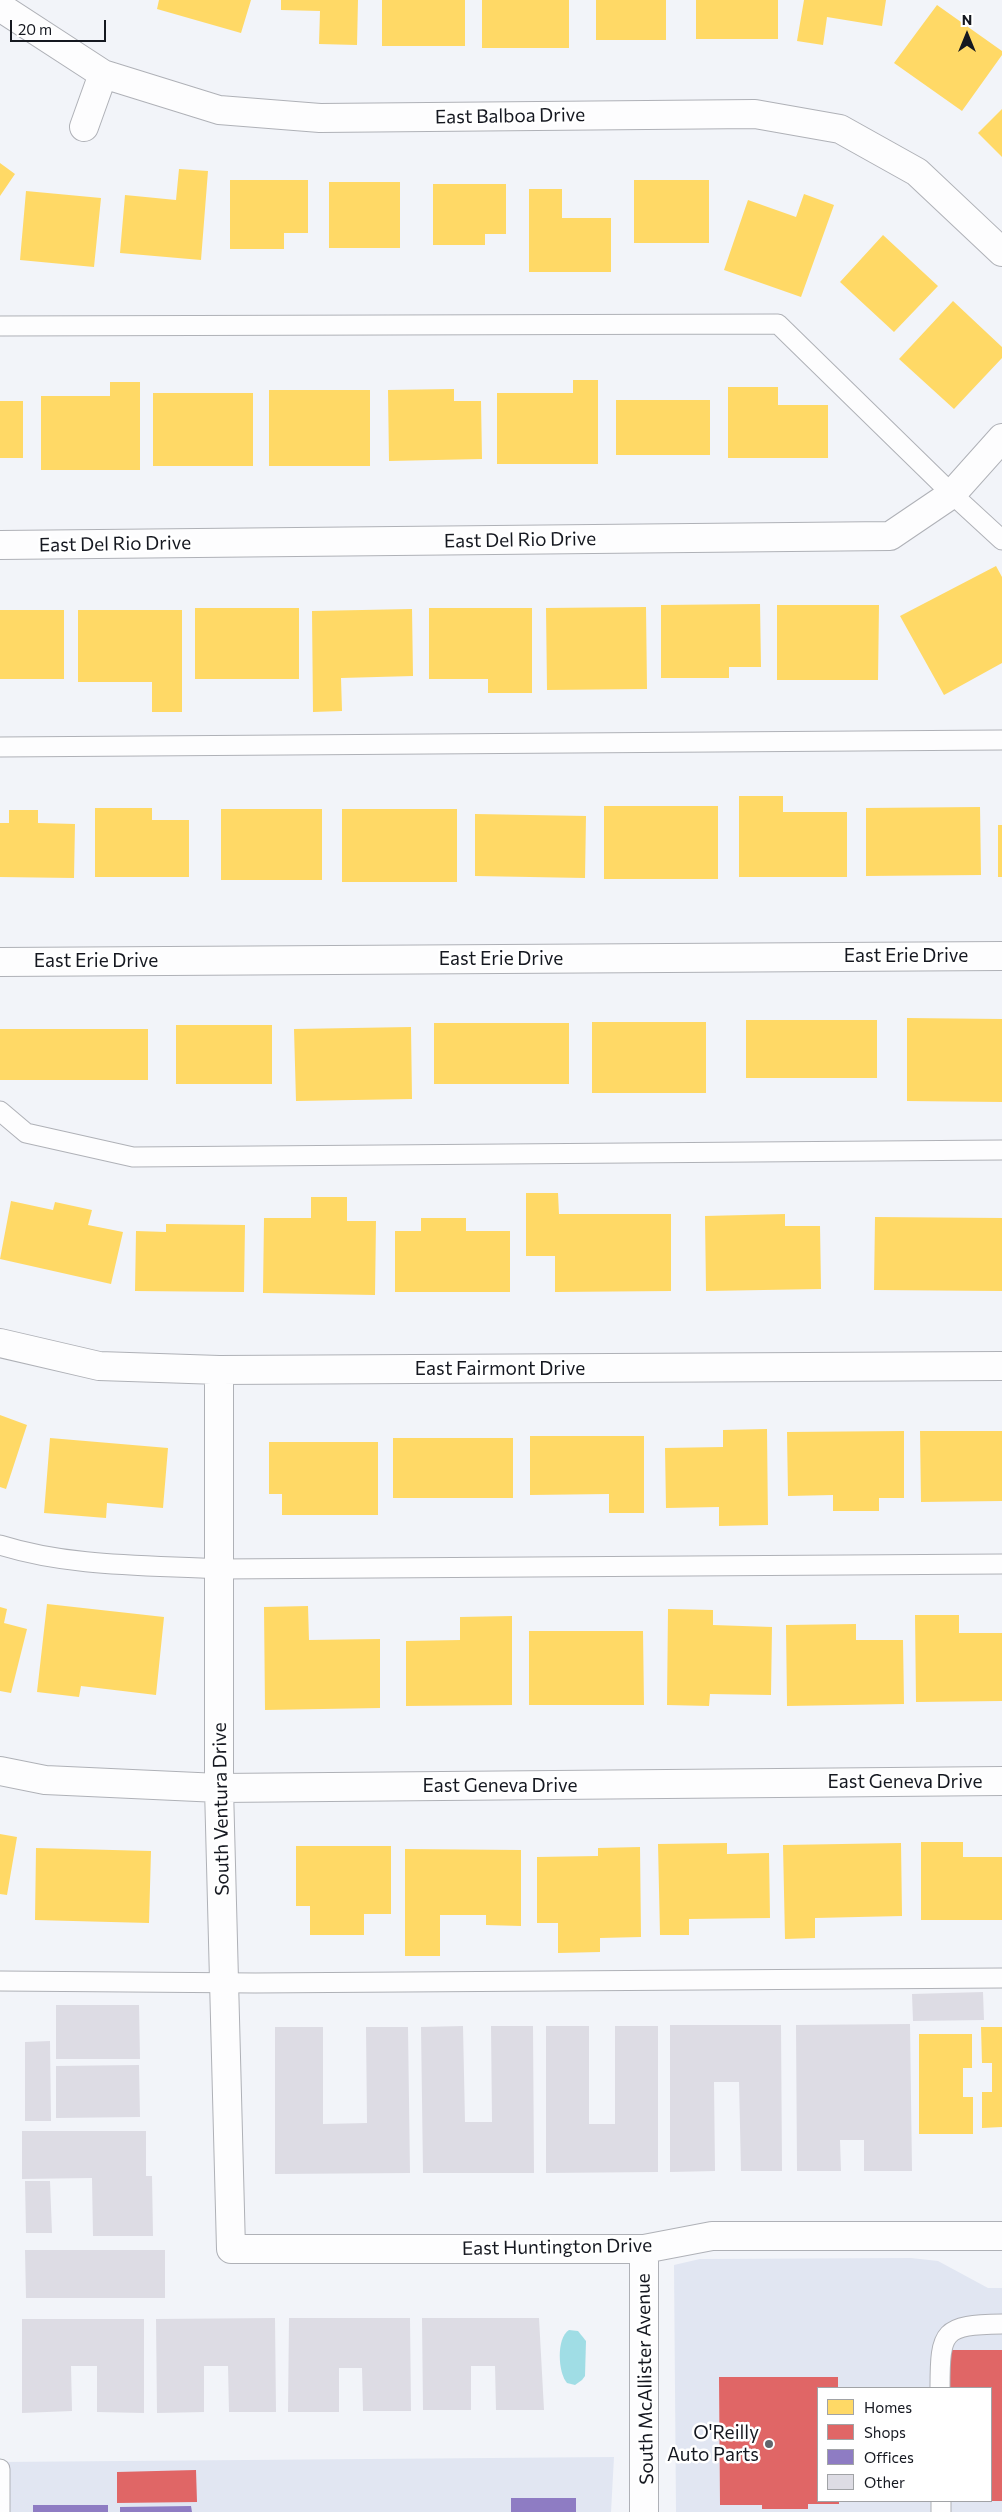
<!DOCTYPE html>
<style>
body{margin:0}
#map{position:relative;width:1002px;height:2512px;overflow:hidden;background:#f2f4f9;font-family:Commissioner,sans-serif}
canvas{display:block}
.legend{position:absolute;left:817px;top:2387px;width:175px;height:115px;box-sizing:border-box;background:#fff;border:1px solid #a1a3a6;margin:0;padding:6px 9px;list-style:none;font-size:15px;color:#151820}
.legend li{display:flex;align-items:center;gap:10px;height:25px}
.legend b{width:25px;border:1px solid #a1a3a6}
.north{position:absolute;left:942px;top:10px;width:50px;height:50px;-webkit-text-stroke:4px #fff;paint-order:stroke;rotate:0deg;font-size:14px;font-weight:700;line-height:20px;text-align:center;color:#151820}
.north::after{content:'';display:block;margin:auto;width:18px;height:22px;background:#151820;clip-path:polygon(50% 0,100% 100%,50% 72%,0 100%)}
.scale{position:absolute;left:10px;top:20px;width:96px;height:22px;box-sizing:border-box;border:2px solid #151820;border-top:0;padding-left:6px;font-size:15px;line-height:18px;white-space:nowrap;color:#151820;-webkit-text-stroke:4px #fff;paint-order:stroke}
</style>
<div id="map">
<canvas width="1002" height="2512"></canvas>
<ul class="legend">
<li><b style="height:14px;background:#ffd966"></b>Homes</li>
<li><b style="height:14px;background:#e06666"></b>Shops</li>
<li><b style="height:14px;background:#8e7cc3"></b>Offices</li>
<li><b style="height:14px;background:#dddce4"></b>Other</li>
</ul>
<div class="north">N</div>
<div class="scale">20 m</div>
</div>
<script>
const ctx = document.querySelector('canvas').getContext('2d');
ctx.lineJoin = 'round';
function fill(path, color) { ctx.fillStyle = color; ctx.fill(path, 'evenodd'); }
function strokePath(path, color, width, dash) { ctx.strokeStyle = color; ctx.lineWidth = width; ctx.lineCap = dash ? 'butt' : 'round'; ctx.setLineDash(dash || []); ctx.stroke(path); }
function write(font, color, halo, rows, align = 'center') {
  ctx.font = font + ' Commissioner,sans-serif'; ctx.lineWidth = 5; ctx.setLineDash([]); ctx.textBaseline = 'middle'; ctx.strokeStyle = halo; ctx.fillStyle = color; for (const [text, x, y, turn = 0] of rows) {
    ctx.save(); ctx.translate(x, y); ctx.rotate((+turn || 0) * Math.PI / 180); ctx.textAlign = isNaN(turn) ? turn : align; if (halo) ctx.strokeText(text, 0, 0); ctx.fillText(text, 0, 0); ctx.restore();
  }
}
const built = new Path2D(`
 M 911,2258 L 938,2261 L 988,2288 L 1002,2288 L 1002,2512 L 676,2512 L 674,2265 L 700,2259 ZM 818,2388 L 991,2388 L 991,2501 L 818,2501 Z
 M 614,2457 L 611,2512 L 0,2512 L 0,2462 Z`);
const water = new Path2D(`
 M 569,2330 L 578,2331 L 586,2341 L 585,2376 L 582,2380 L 575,2385 L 567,2383 C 558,2373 556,2338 569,2330 Z`);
const homes = new Path2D(`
 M 159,0 L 251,0 L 241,33 L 157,9 Z
 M 281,0 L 358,0 L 357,45 L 319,44 L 320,11 L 281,10 Z
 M 382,0 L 465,0 L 465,46 L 382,46 Z
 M 482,0 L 569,0 L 569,48 L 482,48 Z
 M 596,0 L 666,0 L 666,40 L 596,40 Z
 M 696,0 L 778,0 L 778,39 L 696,39 Z
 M 804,0 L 886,0 L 882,26 L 827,17 L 823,45 L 797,41 Z
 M 937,5 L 1002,51 L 1002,55 L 962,111 L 894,63 Z
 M 1002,109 L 1002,157 L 978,133 Z
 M 0,163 L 15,174 L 0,196 Z
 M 179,169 L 208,171 L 201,260 L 120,253 L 125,195 L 176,200 Z
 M 230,180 L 308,180 L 308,233 L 284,233 L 284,249 L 230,249 Z
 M 634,180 L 709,180 L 709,243 L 634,243 Z
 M 329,182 L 400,182 L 400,248 L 329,248 Z
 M 433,184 L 506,184 L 506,234 L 485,234 L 485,245 L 433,245 Z
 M 529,189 L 562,189 L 562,218 L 611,218 L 611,272 L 529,272 Z
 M 26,191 L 101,198 L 94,267 L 20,260 Z
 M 804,194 L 834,205 L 801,297 L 724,270 L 748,200 L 796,217 Z
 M 883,235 L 938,286 L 894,332 L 840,282 Z
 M 953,301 L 1002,347 L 1002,358 L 954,409 L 899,359 Z
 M 573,380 L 598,380 L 598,464 L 497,464 L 497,393 L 573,393 Z
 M 110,382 L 140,382 L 140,470 L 41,470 L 41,396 L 110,396 Z
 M 728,387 L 778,387 L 778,405 L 828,405 L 828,458 L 728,458 Z
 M 454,389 L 454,401 L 481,401 L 482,459 L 389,461 L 388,390 Z
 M 269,390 L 370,390 L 370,466 L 269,466 Z
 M 153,393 L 253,393 L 253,466 L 153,466 Z
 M 616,400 L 710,400 L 710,455 L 616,455 Z
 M 0,401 L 23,401 L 23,458 L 0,458 Z
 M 996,566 L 1002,577 L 1002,663 L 944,695 L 900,616 Z
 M 760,604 L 761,667 L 729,667 L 729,678 L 661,678 L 661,605 Z
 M 777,605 L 879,605 L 878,680 L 777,680 Z
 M 646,607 L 647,689 L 547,690 L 546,608 Z
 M 195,608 L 299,608 L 299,679 L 195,679 Z
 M 429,608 L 532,608 L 532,693 L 488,693 L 488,679 L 429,679 Z
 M 412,609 L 413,676 L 341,678 L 342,711 L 313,712 L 312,611 Z
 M 0,610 L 64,610 L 64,679 L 0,679 Z
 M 78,610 L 182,610 L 182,712 L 152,712 L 152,682 L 78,682 Z
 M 739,796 L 783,796 L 783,812 L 847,812 L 847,877 L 739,877 Z
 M 604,806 L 718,806 L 718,879 L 604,879 Z
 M 980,807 L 981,875 L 866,876 L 866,808 Z
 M 95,808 L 152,808 L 152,820 L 189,820 L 189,877 L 95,877 Z
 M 221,809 L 322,809 L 322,880 L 221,880 Z
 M 342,809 L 457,809 L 457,882 L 342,882 Z
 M 9,810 L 38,810 L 38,823 L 75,824 L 74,878 L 0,877 L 0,823 L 9,823 Z
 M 475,814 L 586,816 L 585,878 L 475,876 Z
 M 998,825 L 1002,825 L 1002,877 L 998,877 Z
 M 907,1018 L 1002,1019 L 1002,1102 L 907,1101 Z
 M 746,1020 L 877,1020 L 877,1078 L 746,1078 Z
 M 592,1022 L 706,1022 L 706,1093 L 592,1093 Z
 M 434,1023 L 569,1023 L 569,1084 L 434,1084 Z
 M 176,1025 L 272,1025 L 272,1084 L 176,1084 Z
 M 411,1027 L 412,1099 L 296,1101 L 294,1029 Z
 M 0,1029 L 148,1029 L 148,1080 L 0,1080 Z
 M 526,1193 L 558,1193 L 559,1214 L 671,1214 L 671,1291 L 555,1292 L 555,1256 L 526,1256 Z
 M 311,1197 L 347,1197 L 347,1221 L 376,1221 L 375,1295 L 263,1293 L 264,1218 L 311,1218 Z
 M 11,1201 L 53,1210 L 55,1202 L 92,1210 L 88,1225 L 123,1232 L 111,1284 L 0,1259 Z
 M 785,1214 L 785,1226 L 820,1226 L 821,1289 L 706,1291 L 705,1216 Z
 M 875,1217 L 1002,1218 L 1002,1291 L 874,1290 Z
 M 421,1218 L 466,1218 L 466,1231 L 510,1231 L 510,1292 L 395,1292 L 395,1231 L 421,1231 Z
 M 166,1224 L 245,1225 L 244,1292 L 135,1291 L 136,1231 L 166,1232 Z
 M 0,1415 L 27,1425 L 6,1489 L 0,1487 Z
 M 767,1429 L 768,1525 L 719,1526 L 719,1507 L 666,1508 L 665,1448 L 723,1447 L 723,1430 Z
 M 904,1431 L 904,1498 L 879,1498 L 879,1511 L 833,1511 L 833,1495 L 788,1496 L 787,1432 Z
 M 920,1431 L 1002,1431 L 1002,1501 L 921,1502 Z
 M 530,1436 L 644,1436 L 644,1513 L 609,1513 L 609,1494 L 530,1495 Z
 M 50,1438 L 168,1448 L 163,1508 L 107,1503 L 106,1518 L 44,1513 Z
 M 393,1438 L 513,1438 L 513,1498 L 393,1498 Z
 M 269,1442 L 378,1442 L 378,1515 L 282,1515 L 282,1494 L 269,1494 Z
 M 47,1604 L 164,1617 L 156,1695 L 81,1686 L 79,1697 L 37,1692 Z
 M 308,1606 L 309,1640 L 380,1639 L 380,1708 L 265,1710 L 264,1607 Z
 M 0,1607 L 7,1609 L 4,1623 L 27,1629 L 11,1693 L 0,1691 Z
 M 668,1609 L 713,1610 L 713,1625 L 772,1627 L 771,1695 L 710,1694 L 709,1706 L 667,1705 Z
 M 915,1615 L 959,1615 L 959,1633 L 1002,1633 L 1002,1701 L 916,1702 Z
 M 512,1616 L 512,1705 L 406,1706 L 406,1641 L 460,1640 L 460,1617 Z
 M 856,1624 L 856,1640 L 903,1640 L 904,1704 L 787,1706 L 786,1625 Z
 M 529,1631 L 643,1631 L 644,1705 L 529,1705 Z
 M 0,1834 L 17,1837 L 7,1895 L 0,1894 Z
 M 921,1842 L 963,1842 L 963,1857 L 1002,1857 L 1002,1920 L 921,1920 Z
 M 727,1843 L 727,1854 L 769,1853 L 770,1918 L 689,1919 L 689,1935 L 660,1935 L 658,1844 Z
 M 901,1843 L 902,1916 L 815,1918 L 815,1938 L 785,1939 L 783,1845 Z
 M 296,1846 L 391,1846 L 391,1914 L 364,1914 L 364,1935 L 310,1935 L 310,1906 L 296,1906 Z
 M 640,1847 L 641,1937 L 600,1938 L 600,1952 L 558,1953 L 558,1923 L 537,1923 L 537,1857 L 598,1856 L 598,1848 Z
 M 36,1848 L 151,1851 L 149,1923 L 35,1920 Z
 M 405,1849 L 521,1850 L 521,1926 L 486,1925 L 486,1915 L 440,1915 L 440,1956 L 405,1956 Z
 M 981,2027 L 1002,2027 L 1002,2127 L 982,2128 L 982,2092 L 992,2092 L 992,2063 L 982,2063 Z
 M 919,2034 L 972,2034 L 972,2068 L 963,2068 L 963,2097 L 973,2097 L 973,2134 L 919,2134 Z`);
const shops = new Path2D(`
 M 950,2350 L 1002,2350 L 1002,2501 L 991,2501 L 991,2388 L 950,2388 Z
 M 719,2377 L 838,2377 L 838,2388 L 818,2388 L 818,2501 L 839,2501 L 839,2504 L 808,2504 L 808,2509 L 762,2509 L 762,2505 L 720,2505 Z
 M 196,2470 L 197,2502 L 117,2503 L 117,2472 Z`);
const offices = new Path2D(`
 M 511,2498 L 576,2498 L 576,2512 L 511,2512 Z
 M 33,2505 L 108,2505 L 108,2512 L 33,2512 Z
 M 191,2506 L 192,2512 L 120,2512 L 120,2507 Z`);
const building = new Path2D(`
 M 983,1992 L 984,2020 L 913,2021 L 912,1994 Z
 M 56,2005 L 139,2005 L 140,2059 L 56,2059 Z
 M 910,2024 L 912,2171 L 864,2171 L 864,2140 L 840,2140 L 841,2171 L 797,2171 L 796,2025 Z
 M 670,2025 L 781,2025 L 782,2171 L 741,2171 L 739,2082 L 714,2082 L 715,2171 L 670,2172 Z
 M 463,2026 L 465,2122 L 492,2122 L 491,2026 L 533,2026 L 534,2173 L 423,2173 L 421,2027 Z
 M 546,2026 L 589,2026 L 589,2124 L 615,2124 L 615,2026 L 658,2026 L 658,2172 L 546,2173 Z
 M 275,2027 L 323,2027 L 323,2124 L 367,2123 L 366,2027 L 408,2027 L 410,2173 L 275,2174 Z
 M 50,2041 L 51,2121 L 25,2121 L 25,2042 Z
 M 139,2065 L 140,2117 L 56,2118 L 56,2066 Z
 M 22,2131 L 146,2131 L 146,2176 L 152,2176 L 153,2236 L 93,2236 L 92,2178 L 22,2179 Z
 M 25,2181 L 50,2181 L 52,2233 L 26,2233 Z
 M 25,2250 L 165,2250 L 165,2298 L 26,2298 Z
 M 275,2318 L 276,2412 L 229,2412 L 228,2366 L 204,2366 L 204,2412 L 157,2413 L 156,2319 Z
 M 289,2318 L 410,2318 L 411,2411 L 363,2411 L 362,2368 L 339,2368 L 339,2412 L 288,2412 Z
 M 422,2318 L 539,2318 L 544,2410 L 496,2410 L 495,2366 L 471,2366 L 471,2410 L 423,2410 Z
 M 22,2319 L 144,2319 L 144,2413 L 97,2412 L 97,2366 L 71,2366 L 72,2411 L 22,2413 Z`);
const service = new Path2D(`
 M 0,326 L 778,324 L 952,494 L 1002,540
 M 0,747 L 1002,740
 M 0,1111 L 26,1133 L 133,1157 L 1002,1150
 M 0,1545 C 70,1567 146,1565 219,1569 L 1002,1564
 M 0,1981 L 255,1983 L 1002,1978
 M 940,2388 C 940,2330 943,2325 1002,2324
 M 0,2469 L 0,2512
 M 941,2501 L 941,2512`);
const minor = new Path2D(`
 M 0,7 L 103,74 L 219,110 L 320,118 L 755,114 L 840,129 L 917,172 L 1002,252
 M 84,127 L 103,74
 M 0,545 L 890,536 L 952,494 L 1002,438
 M 0,962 L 1002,956
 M 0,1343 L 99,1366 L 219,1370 L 1002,1366
 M 219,1370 L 219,1788 L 231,2249 L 644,2249 L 712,2236 L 1002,2236
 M 0,1771 L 45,1780 L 219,1788 L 1002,1781
 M 644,2249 L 644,2512`);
const markers = [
 [769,2444,5,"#62656c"]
];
const streetNames = [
 ["East Balboa Drive",510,116,-1],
 ["East Del Rio Drive",520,540,-1],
 ["East Del Rio Drive",115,544,-1],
 ["East Erie Drive",906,956],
 ["East Erie Drive",501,959],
 ["East Erie Drive",96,961],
 ["East Fairmont Drive",500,1369],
 ["East Geneva Drive",905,1782],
 ["East Geneva Drive",500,1786],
 ["South Ventura Drive",221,1809,-91],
 ["East Huntington Drive",557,2247,-1],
 ["South McAllister Avenue",645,2379,-91]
];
const poiNames = [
 ["O'Reilly",759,2433],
 ["Auto Parts",759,2455]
];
fill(built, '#e1e6f2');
fill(water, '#a0dde5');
fill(homes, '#ffd966');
fill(shops, '#e06666');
fill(offices, '#8e7cc3');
fill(building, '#dddce4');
strokePath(service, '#afb1b7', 21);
strokePath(minor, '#afb1b7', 30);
strokePath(service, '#fdfdfe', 19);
strokePath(minor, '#fdfdfe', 28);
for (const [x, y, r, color] of markers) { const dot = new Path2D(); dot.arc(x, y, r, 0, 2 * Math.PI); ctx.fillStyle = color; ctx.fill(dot); strokePath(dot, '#fff', 2); }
write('19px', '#151820', '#fff', streetNames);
write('19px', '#151820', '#fff', poiNames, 'right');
</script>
